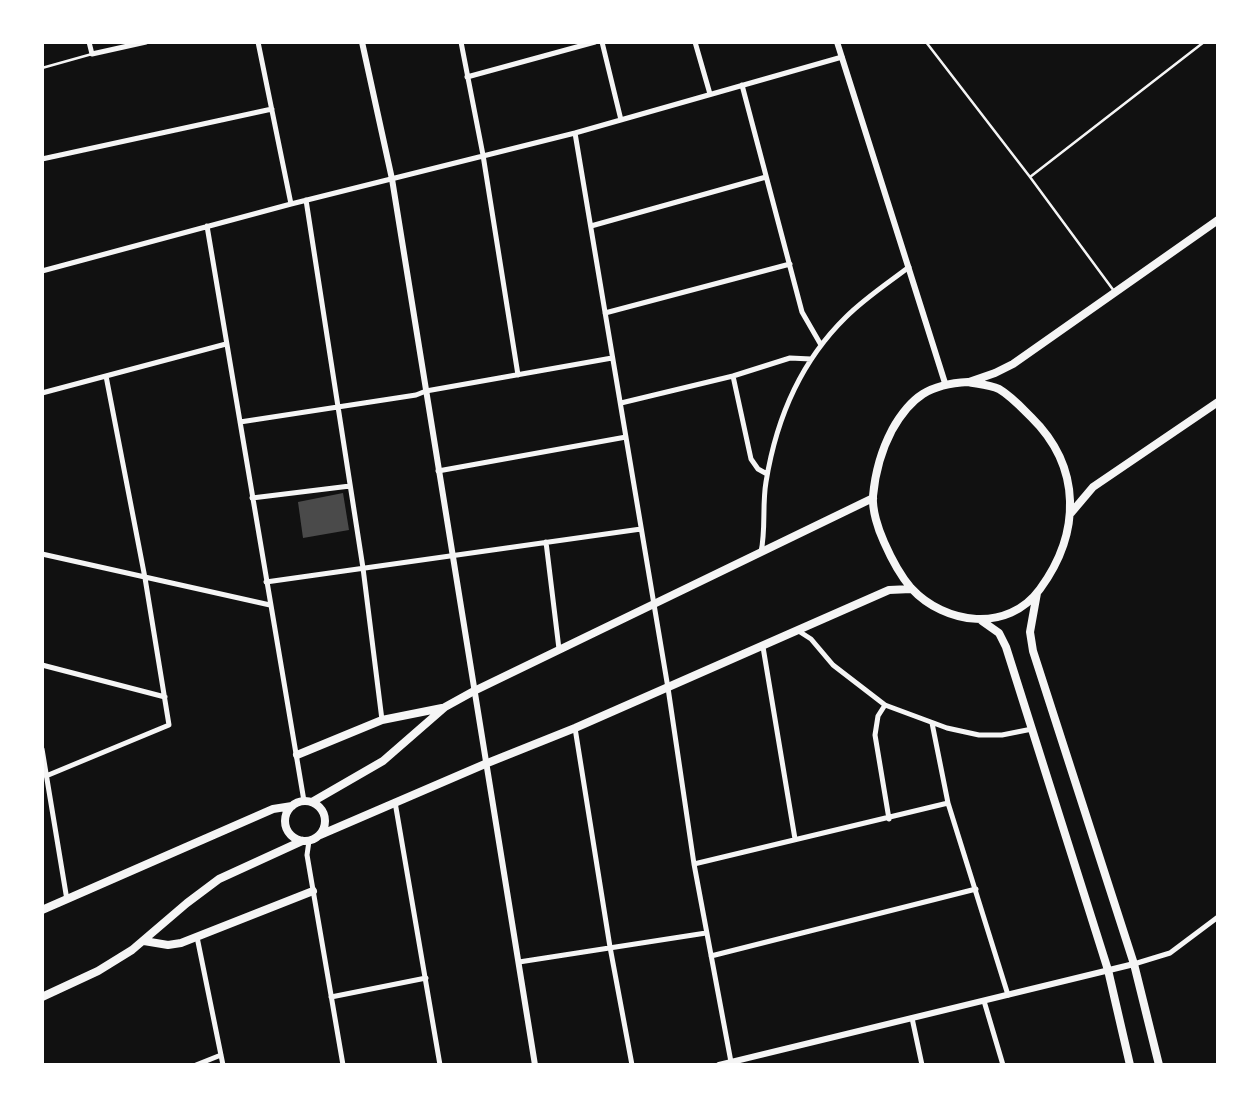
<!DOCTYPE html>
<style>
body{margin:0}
#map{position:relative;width:1260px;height:1107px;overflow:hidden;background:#111;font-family:Karla,sans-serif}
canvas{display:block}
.frame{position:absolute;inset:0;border:44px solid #fff;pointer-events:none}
</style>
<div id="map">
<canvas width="1260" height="1107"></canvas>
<div class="frame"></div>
</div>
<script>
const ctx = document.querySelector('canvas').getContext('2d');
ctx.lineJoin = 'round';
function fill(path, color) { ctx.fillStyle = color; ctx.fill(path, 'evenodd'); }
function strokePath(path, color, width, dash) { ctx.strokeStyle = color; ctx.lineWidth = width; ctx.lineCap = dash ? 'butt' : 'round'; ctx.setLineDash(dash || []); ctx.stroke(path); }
const building = new Path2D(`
 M 343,493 L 349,530 L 303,538 L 298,502 Z`);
const service = new Path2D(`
 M 926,42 L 1030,177 L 1114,291
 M 42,68 L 92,54
 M 1030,177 L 1204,42`);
const minor = new Path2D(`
 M 89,42 L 92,54 L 146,42
 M 258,42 L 291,204
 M 461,42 L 483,155 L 518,375
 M 602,42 L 621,120
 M 695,42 L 710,94
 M 467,77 L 595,42
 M 742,85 L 802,312 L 821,345
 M 575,133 L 668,688 L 694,864 L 731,1062
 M 42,159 L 272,109
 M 306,200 L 363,568 L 382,720
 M 207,226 L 304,801
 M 591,226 L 766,177
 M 42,271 L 291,204 L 575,133 L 842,57
 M 605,313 L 790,264
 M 733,376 L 751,459 L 758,469 L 767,474
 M 42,393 L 226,344
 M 621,403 L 733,376 L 790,358 L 811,359
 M 240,422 L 416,395 L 426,391 L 612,358
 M 438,471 L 626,437
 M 252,498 L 350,486
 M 546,542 L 559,649
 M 761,552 C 766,529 762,505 766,482 C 776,420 800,362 846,317 C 865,298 888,283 909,267
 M 42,554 L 270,605
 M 266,582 L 641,529
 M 797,630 L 811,639 L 833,665 L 885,705 L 947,728 L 979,735 L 1002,735 L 1032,729
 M 763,647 L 795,839
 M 42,665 L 165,697
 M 885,705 L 878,716 L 875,735 L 889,819
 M 932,723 L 948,803 L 1008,995
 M 575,728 L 610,947 L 632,1065
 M 42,749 L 67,900
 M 46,776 L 169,725 L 145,578 L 106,376
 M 395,802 L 440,1065
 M 309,841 L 307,855 L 343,1065
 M 694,864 L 948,803
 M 197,937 L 223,1065
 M 711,956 L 976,889
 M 519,962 L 706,933
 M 1134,964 L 1170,953 L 1218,917
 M 331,997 L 426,978
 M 984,1001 L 1003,1065
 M 912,1018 L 922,1065
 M 196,1065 L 221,1055`);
const tertiary = new Path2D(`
 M 362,42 L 392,179 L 535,1065
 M 837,42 L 945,383
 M 719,1065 L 1134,964`);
const primary = new Path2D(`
 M 968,382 C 978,384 990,385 999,389 C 1011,396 1021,407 1031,417 C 1082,467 1081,533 1040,589 C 1008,633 945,625 911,588 C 899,574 891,558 884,542 C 878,529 872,510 873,496 C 875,474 882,449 892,430 C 911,396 930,384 968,382 Z
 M 969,382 L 995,373 L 1013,364 L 1218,220
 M 1071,513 L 1093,487 L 1218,402
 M 1037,593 L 1030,632 L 1033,651 L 1134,964 L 1159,1065
 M 982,621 L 999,633 L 1006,647 L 1108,970 L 1130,1065
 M 297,755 L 382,720 L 442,708
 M285 821a20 20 0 1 1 40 0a20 20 0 1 1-40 0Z
 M 312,802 L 383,761 L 445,707 L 474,691 L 873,498
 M 320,835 L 485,764 L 575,728 L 889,590 L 911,589
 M 42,910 L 273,809 L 292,806
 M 144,941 L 168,945 L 181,943 L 313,891
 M 42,997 L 98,971 L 132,950 L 187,903 L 219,879 L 302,841`);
fill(building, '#4a4a4a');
strokePath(service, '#f5f5f5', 2.5);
strokePath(minor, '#f5f5f5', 5);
strokePath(tertiary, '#f5f5f5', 6);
strokePath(primary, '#f5f5f5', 8);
</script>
